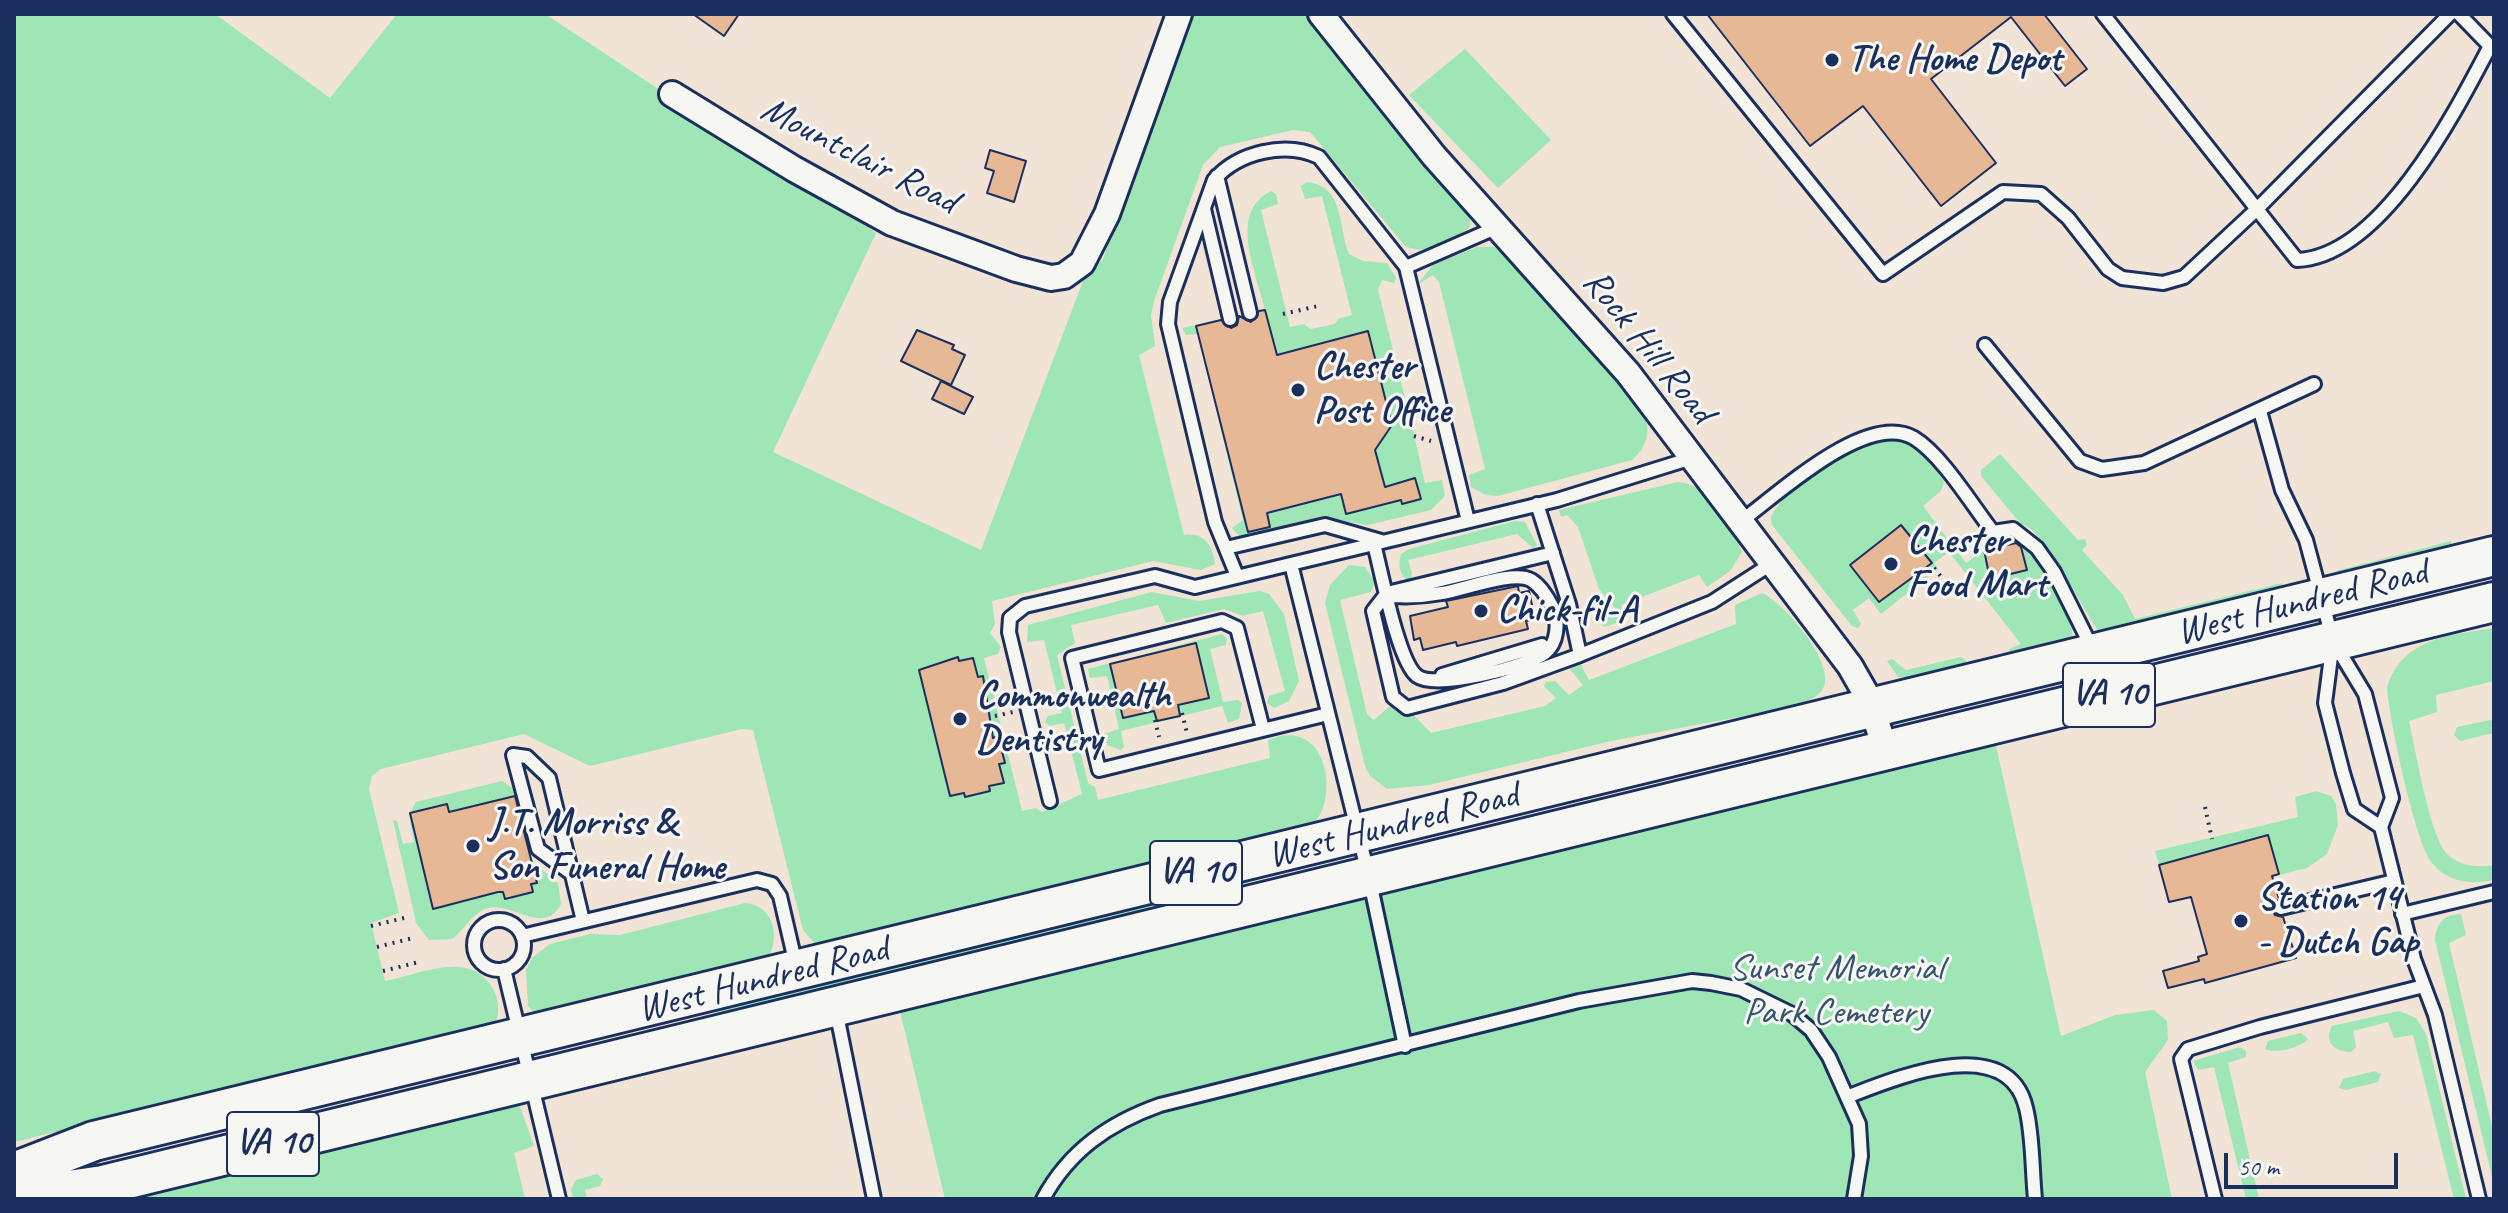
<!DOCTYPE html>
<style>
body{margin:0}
#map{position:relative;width:2508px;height:1213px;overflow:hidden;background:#f1e3d6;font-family:Caveat,sans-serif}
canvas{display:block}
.frame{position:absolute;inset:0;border:16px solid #1b2f5e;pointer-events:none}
.scale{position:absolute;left:2224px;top:1153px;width:174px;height:36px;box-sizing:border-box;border:4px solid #1b2f5e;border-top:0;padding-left:10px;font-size:24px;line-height:28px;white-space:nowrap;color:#1b2f5e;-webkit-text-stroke:6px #f6f6f2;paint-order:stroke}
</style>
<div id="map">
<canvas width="2508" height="1213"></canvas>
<div class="frame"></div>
<div class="scale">50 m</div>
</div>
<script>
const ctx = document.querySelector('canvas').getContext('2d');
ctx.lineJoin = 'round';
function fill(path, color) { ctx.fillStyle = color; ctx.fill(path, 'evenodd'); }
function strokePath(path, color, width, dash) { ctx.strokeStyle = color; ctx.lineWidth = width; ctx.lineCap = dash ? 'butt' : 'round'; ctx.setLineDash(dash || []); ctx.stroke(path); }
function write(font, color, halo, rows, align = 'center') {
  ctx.font = font + ' Caveat,sans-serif'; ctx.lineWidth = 6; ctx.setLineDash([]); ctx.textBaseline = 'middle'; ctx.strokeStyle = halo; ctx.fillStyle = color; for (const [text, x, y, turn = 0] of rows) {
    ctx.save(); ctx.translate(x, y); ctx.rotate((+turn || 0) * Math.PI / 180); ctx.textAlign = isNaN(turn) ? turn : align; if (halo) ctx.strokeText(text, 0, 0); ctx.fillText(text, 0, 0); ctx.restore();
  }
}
const green = new Path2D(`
 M 14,14 L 215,14 L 330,98 L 397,14 L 545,14 L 876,233 L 773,452 L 981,550 L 1083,281 L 1103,259 L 1187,14 L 1310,14 L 1464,203 L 1470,216 L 1470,227 C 1453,239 1426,257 1405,246 L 1310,132 L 1293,130 L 1220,147 L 1203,165 L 1154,301 L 1151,315 L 1155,346 L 1139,355 L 1184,535 C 1204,532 1213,546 1215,564 L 1201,570 L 1153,561 L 992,601 L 995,624 L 990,633 L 1001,647 L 998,654 L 984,658 L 1022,811 L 1036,808 L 1042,812 L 1082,794 L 1064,723 L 1050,726 L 1045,722 L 1048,716 L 1062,713 L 1044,640 L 1027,642 L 1028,625 L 1152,592 L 1199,601 L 1260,591 L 1269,594 L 1284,614 L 1299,681 L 1289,701 L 1274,708 L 1267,703 L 1269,696 L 1285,691 L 1263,611 L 1243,616 L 1224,609 L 1166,623 L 1158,605 L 1071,625 L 1075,643 L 1057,655 L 1088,783 L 1095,787 L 1098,800 L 1270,758 L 1268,740 C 1326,715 1340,794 1314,824 L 817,946 L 803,930 L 753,730 L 742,729 L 590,766 L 524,734 L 381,769 L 372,776 L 369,789 L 399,913 L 371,923 L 385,981 C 419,975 470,948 493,989 C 499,1000 500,1013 495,1025 L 14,1142 Z
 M 1465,49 L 1551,140 L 1498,188 L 1409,95 Z
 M 1307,182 C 1345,186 1338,227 1349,254 L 1363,261 L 1387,263 L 1396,278 L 1394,283 L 1382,280 L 1378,290 L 1407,406 L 1431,416 L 1409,413 L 1425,483 L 1442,480 L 1445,496 L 1431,510 L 1368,525 L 1320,518 L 1240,537 L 1232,528 L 1243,520 L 1198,334 L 1186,335 L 1182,328 L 1265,310 C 1257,273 1227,213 1271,191 L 1276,194 L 1278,204 L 1261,210 L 1290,327 L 1304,324 L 1310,329 L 1335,324 L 1338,319 L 1352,315 L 1322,196 L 1305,199 L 1301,186 Z
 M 1477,247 L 1494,247 L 1501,252 L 1636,398 C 1651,420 1653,442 1632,460 L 1498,496 L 1486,495 L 1471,487 L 1469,475 L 1485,469 L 1439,282 L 1433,275 L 1417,285 L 1433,265 Z
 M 1895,438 C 1917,447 1934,461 1944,482 L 1941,491 L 1923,506 L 1966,563 L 1984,550 L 1991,578 L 2026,570 L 2020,542 L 2028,548 C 2039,567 2077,618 2072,639 L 2010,656 L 2009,649 L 2021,644 L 1949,552 L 1934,563 L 1938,569 L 1881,614 L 1869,598 L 1853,610 L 1861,624 L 1858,628 L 1852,626 L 1772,525 L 1771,516 C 1794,478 1852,441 1895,438 Z
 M 2000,454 L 2078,540 L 2085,539 L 2087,545 L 2082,550 L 2123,595 L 2135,619 L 2282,583 L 2283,586 L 2276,591 L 2099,633 L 2049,549 L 2031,529 L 2020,523 L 1981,476 L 1981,470 Z
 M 1678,482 C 1713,485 1728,524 1742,552 L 1730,571 L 1707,587 L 1699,575 L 1621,605 L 1625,620 L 1604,627 L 1601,624 L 1616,609 L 1599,589 L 1578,527 L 1567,515 L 1561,517 L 1559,510 Z
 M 1515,521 L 1525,522 L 1537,545 L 1533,548 L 1517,534 L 1408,560 L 1412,573 L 1410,581 C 1399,577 1398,564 1401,554 L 1409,549 Z
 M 2451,541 L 2451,548 L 2343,575 L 2336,571 Z
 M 1349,565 L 1365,567 L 1375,582 L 1371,592 L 1340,600 L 1367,714 L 1374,720 L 1391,705 L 1407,708 L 1431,733 L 1545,706 L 1556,698 L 1544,686 L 1546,682 L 1555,681 L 1569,695 L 1583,685 L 1570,669 L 1573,666 L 1581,665 L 1589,680 L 1736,624 L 1735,605 L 1762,593 C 1783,602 1830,657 1825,683 C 1822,697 1808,700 1797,706 L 1611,741 L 1429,785 L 1387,789 L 1370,776 L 1365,766 L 1325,603 L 1330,585 Z
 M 2494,628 L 2494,681 L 2436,695 L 2437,712 L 2409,721 C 2416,751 2429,834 2447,854 C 2459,866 2478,868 2494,865 L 2494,880 C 2471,885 2447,882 2432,863 C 2415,843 2389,718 2387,688 C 2401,639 2449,635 2494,628 Z
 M 1222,634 L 1227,639 L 1226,645 L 1210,649 L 1223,702 L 1238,700 L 1242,703 L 1239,719 L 1228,723 L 1222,706 L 1121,731 L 1124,747 L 1121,750 L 1107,745 L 1104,734 L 1119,729 L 1107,676 L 1090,678 L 1088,669 Z
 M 1961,657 L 1966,660 L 1966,666 L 1919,678 L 1898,677 L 1887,661 L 1892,659 L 1906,670 Z
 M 2490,720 L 2494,722 L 2493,733 L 2460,741 L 2454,735 L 2457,727 Z
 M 1994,737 L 2061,1036 L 2115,1015 L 2154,1010 L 2167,1021 L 2168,1040 L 2145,1072 L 2172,1199 L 945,1199 L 899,1007 Z
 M 502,781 L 513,788 L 530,854 L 534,863 L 558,883 L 561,904 C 543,938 511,899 485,909 C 470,915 465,930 452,939 L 429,940 L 416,923 L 393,820 L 397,821 L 403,844 L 414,842 L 409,815 L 416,802 Z
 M 2316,791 L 2331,796 L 2336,804 L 2338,825 L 2327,854 L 2307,868 L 2213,891 L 2159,865 L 2155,851 L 2298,817 L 2295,797 Z
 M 1177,888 L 1179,898 L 1142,915 L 717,1018 L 715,1010 L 747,995 Z
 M 745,903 C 773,905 781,936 768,958 L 538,1017 L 528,1006 L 526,970 L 532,958 L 550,944 L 590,934 L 620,935 Z
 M 2461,914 L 2466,935 L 2449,943 L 2494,1135 L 2494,1185 L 2435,940 C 2436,924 2444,914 2461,914 Z
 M 2399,1011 L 2416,1018 L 2426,1034 L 2466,1199 L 2454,1199 L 2413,1035 L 2394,1038 L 2388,1022 L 2353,1031 L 2356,1047 L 2351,1052 C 2335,1052 2323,1042 2332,1026 Z
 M 2301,1033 L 2308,1039 C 2300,1048 2276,1054 2265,1049 L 2268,1041 Z
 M 2240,1047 L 2246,1051 L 2246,1057 L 2228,1063 L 2259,1199 L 2246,1199 L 2214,1067 L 2198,1070 L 2193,1061 Z
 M 2375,1071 L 2381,1074 L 2378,1082 L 2346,1090 L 2339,1088 L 2343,1079 Z
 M 518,1101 L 534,1146 L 514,1153 L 525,1199 L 138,1199 L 145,1189 Z
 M 597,1174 L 603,1179 L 600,1186 L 585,1190 L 587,1199 L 573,1199 L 571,1189 L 576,1180 Z`);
const building = new Path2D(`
 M 693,14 L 739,14 L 724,36 Z
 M 1707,14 L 2044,14 L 2087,69 L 2065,86 L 2011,17 L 1931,79 L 1996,163 L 1941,206 L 1863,106 L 1810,146 Z
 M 990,150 L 1026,161 L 1014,202 L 987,193 L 994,171 L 985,168 Z
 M 1265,310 L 1277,355 L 1368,331 L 1392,425 L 1375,450 L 1385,487 L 1415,478 L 1421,499 L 1402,504 L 1401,500 L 1346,514 L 1341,494 L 1267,513 L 1270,527 L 1248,532 L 1196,326 L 1221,320 L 1231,328 L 1237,325 L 1239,316 L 1251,322 L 1259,311 Z
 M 917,330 L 954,345 L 952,349 L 965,355 L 951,385 L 901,361 Z
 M 941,381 L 973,397 L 964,414 L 932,399 Z
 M 1901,525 L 1932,563 L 1879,602 L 1850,565 Z
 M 2016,543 L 2021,547 L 2027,570 L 1990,579 L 1984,550 Z
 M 1518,586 L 1519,593 L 1529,591 L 1535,619 L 1526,621 L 1528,629 L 1457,646 L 1456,642 L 1423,650 L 1420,638 L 1414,640 L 1410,616 L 1448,607 L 1446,601 Z
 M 1196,643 L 1209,698 L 1178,705 L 1180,716 L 1157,721 L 1154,711 L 1123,718 L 1110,664 Z
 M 958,657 L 959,661 L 973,658 L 978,677 L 983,676 L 993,738 L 998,736 L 1005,763 L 999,764 L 1004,783 L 989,786 L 990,791 L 965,797 L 964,793 L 950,796 L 919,670 Z
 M 515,796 L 537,883 L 531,884 L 533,892 L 505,899 L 503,892 L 498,892 L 433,909 L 410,813 L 447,804 L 449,812 Z
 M 2268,835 L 2279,874 L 2272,876 L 2279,899 L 2272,909 L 2275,915 L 2283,917 L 2296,958 L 2205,983 L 2204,979 L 2168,988 L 2163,971 L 2199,961 L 2198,957 L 2207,954 L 2191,897 L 2169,902 L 2159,865 Z`);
const path = new Path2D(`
 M 1283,314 L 1318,306
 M 1414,436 L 1431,441
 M 1934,568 L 1955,594
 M 1182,713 L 1187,733
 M 995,716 L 1013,712
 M 1155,720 L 1159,737
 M 2205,807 L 2212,839
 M 371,926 L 408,917
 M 377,947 L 413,938
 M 383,971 L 419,962`);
const service = new Path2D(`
 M 1673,14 L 1883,274 L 2003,192 L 2041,194 L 2068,218 L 2108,269 L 2122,278 L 2163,283 L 2184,277 L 2256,210 L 2450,14
 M 2103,14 L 2297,260 C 2381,257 2455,113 2490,46 L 2459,14
 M 1217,176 L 1250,313
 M 1204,209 L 1230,319
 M 1985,345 L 2080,461 L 2102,469 L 2144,463 L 2314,384
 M 2260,411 L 2282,490 L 2306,540 L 2333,641 L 2365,694 L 2392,798 L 2381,827 L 2414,959 L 2435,1015 L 2479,1199
 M 1537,504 L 1569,604 L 1580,655
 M 1468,521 L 1406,267 L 1500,226
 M 1740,522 C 1777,495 1867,410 1914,438 C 1942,455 1972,505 1993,532 L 2013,529 L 2037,548 L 2054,572 L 2092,648
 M 1374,544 C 1381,570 1398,662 1417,676 C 1436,690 1527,667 1545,653 C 1558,643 1559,622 1553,608 C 1548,598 1541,586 1531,580 C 1513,570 1463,590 1442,593 C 1426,596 1410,597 1394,596
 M 1226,548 L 1325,525 L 1381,541
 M 1553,553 L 1387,593 L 1373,611 L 1393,697 L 1407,708 L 1503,683 L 1580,655 L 1712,602 L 1771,564
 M 1291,564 L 1369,877 L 1405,1046
 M 1237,576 L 1215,522 L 1168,324 L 1170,302 L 1214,180 C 1238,152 1286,141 1319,157 L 1406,267
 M 2332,649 L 2325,703 L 2343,773 L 2354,809 L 2381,827
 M 1442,675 L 1542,645
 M 1263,729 L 1237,628 L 1222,621 L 1072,658 L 1099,770 L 1328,714
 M 1050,801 L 1009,632 L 1010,618 L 1025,606 L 1155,576 L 1195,587 L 1557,500 L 1692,458
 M 572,874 L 538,849 L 513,755 L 527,757 L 549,778 L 583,921
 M 2281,908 L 2394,881
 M 2402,914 L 2494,892
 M474 945a25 25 0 1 1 50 0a25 25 0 1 1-50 0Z
 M 522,936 L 757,880 L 772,884 L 780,896 L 796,965
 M 504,969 L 559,1199
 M 836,1010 L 874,1199
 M 1849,1096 C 1896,1078 2008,1031 2026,1108 C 2033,1136 2032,1169 2035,1199
 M 1043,1199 C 1069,1151 1109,1123 1160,1105 L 1579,1001 L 1692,981 L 1711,983 L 1741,989 L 1792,1014 L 1811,1030 L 1829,1057 L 1859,1124 L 1861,1156 L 1854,1199
 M 2215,1199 L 2181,1059 L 2188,1049 L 2260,1027 L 2424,986`);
const minor = new Path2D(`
 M 1321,14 L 1434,156 L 1628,373 L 1850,666 L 1870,701 L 1885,749
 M 672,94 L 794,169 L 892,223 L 1016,269 L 1051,278 L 1064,276 L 1082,263 L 1107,214 L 1179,14`);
const primary = new Path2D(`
 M 14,1172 L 94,1141 L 2494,556
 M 14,1198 L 103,1185 L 2494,602`);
const markers = [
 [1832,60,8,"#1b2f5e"],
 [1298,390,8,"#1b2f5e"],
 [1891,564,8,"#1b2f5e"],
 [1481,611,8,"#1b2f5e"],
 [960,719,8,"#1b2f5e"],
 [473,846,8,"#1b2f5e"],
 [2241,921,8,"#1b2f5e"]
];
const shields = [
 [2109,695,92],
 [1196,873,92],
 [273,1144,92]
];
const shieldNames = [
 ["VA 10",2109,695],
 ["VA 10",1196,873],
 ["VA 10",273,1144]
];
const poiNames = [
 ["The Home Depot",1848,60],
 ["Chester",1314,368],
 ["Post Office",1314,412],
 ["Chester",1907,542],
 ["Food Mart",1907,586],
 ["Chick-fil-A",1497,611],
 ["Commonwealth",976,697],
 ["Dentistry",976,741],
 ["J.T. Morriss &",489,824],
 ["Son Funeral Home",489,868],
 ["Station 14",2257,899],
 ["- Dutch Gap",2257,943]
];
const streetNames = [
 ["Mountclair Road",859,156,27],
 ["Rock Hill Road",1648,347,51],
 ["West Hundred Road",2302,603,-14],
 ["West Hundred Road",1393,826,-14],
 ["West Hundred Road",763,980,-14]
];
const parkNames = [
 ["Sunset Memorial",1836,969],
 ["Park Cemetery",1836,1013]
];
fill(green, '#9ee6b5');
fill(building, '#e6b896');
strokePath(building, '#1b2f5e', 2);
strokePath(service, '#1b2f5e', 18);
strokePath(minor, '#1b2f5e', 30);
strokePath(primary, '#1b2f5e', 44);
strokePath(path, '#1b2f5e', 4, [2, 6]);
strokePath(service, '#f6f6f2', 12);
strokePath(minor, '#f6f6f2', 24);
strokePath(primary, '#f6f6f2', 38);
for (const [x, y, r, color] of markers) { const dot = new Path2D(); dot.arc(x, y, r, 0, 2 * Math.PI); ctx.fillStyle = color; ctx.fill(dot); strokePath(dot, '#f6f6f2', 3); }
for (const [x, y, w] of shields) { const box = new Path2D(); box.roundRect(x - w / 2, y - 32, w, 64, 6); ctx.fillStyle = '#f6f6f2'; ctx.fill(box); strokePath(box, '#1b2f5e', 2); }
write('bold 36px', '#1b2f5e', null, shieldNames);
write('bold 38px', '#1b2f5e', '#f6f6f2', poiNames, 'left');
write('38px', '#1b2f5e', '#f6f6f2', streetNames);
write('38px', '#35546f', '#f6f6f2', parkNames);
</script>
